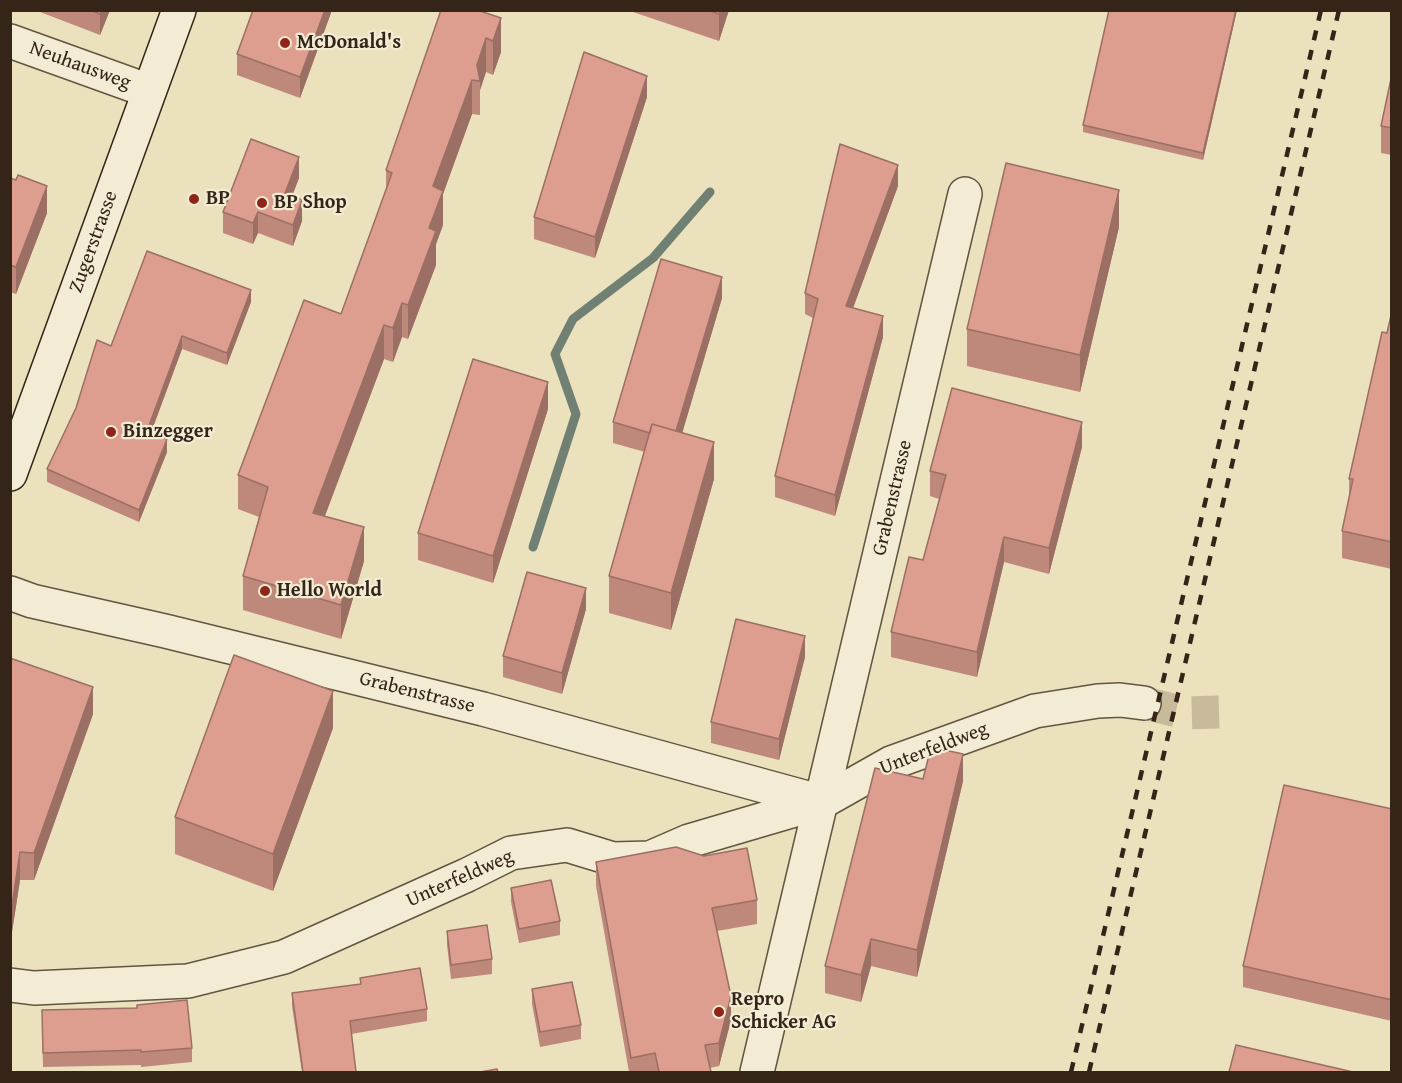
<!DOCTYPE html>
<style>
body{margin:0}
#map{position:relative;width:1402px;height:1083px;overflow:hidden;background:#ebe1bd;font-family:"Gentium Book Plus",serif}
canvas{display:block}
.frame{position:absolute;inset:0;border:12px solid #352519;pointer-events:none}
</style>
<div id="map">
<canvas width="1402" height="1083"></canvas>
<div class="frame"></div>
</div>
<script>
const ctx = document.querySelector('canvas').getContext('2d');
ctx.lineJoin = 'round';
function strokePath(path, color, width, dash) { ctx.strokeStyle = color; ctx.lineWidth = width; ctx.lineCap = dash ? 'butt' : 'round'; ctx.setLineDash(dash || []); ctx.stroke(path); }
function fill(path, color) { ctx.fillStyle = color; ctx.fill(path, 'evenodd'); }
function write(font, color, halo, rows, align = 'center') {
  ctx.font = font + ' "Gentium Book Plus",serif'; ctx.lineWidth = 4.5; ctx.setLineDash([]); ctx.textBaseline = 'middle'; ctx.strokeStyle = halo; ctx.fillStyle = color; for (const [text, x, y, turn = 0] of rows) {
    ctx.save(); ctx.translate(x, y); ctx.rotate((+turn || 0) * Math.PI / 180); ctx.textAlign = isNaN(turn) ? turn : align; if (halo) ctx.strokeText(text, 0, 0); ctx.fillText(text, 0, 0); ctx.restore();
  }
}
const stream = new Path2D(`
 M 533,547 L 576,414 L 555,354 L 573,319 L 653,258 L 710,192`);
const minorTunnel = new Path2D(`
 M 1144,703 L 1185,713 L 1219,712`);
const minor = new Path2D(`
 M 10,41 L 149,91
 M 10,593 L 32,601 L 165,631 L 483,709 L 822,802
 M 10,985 L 34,988 L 188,981 L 284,957 L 467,875 L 511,853 L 567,845 L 613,859 L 650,858 L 689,841 L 822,802 L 891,763 L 1035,711 L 1098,701 L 1120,700 L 1144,703
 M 757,1072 L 965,194`);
const secondary = new Path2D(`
 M 10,474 L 179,10`);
const rail = new Path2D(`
 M 1071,1072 L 1321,10
 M 1089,1072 L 1339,10`);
const wall = new Path2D(`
 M 35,10 L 110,10 L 100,35 Z
 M 332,10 L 300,98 L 237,75 L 237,54 Z
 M 477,10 L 501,52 L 493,75 L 486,72 L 480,90 L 480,115 L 472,114 L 443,194 L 443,225 L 436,244 L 436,265 L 408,339 L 402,337 L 393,362 L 384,359 L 325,516 L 364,561 L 341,639 L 243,610 L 243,576 L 259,517 L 238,509 L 238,475 L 341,314 L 386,190 L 386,170 Z
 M 627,10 L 729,10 L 719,41 Z
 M 1237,10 L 1203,160 L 1083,132 L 1083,125 Z
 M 1392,74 L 1392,155 L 1381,153 L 1381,126 Z
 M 647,97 L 595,258 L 534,239 L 534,217 Z
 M 10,178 L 47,213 L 16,294 L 10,292 Z
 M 299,178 L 292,196 L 302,221 L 293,246 L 258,233 L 253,244 L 223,233 L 223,212 Z
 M 898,186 L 853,308 L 883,337 L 835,516 L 775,497 L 775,476 L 813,318 L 805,314 L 805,293 Z
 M 1119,227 L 1080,392 L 967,366 L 967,329 Z
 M 722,298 L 682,433 L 714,479 L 671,630 L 609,613 L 609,576 L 645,452 L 613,443 L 613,422 Z
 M 251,302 L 227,365 L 182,349 L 151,433 L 167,452 L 139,522 L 47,482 L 47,469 L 111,346 Z
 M 1392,311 L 1392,569 L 1342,558 L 1342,531 L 1349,499 L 1349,479 Z
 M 548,409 L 493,583 L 418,560 L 418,533 Z
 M 1082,447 L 1049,574 L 1004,562 L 977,677 L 891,657 L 891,632 L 923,560 L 939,499 L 930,496 L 930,471 Z
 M 586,609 L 562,694 L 503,677 L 503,656 Z
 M 805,657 L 779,760 L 711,743 L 711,722 Z
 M 10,658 L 93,714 L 34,880 L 20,880 L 10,945 Z
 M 333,728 L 273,891 L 175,854 L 175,817 Z
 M 923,779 L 963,781 L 917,977 L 871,966 L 861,1002 L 825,993 L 825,966 Z
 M 1392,809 L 1392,1021 L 1243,987 L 1243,966 Z
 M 596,862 L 757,900 L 757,924 L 717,931 L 731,1020 L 719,1066 L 710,1068 L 711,1072 L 629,1072 L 596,886 Z
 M 511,888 L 560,921 L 560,935 L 519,943 L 511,902 Z
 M 447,931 L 492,959 L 492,974 L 451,979 L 447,945 Z
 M 360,978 L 427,1009 L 427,1021 L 351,1034 L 356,1072 L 302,1072 L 292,1006 L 292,993 L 360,984 Z
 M 532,989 L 581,1025 L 581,1039 L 540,1047 L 532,1004 Z
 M 137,1008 L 192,1048 L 192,1062 L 141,1067 L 141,1065 L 43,1067 L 42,1025 Z`);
const shadedWall = new Path2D(`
 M 102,10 L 110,10 L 100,35 L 100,14 Z
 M 325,10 L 332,10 L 300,98 L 300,77 Z
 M 721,10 L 729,10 L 719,41 L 719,14 Z
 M 1236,10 L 1237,10 L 1203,160 L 1203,153 Z
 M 501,18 L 501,52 L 493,75 L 493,41 Z
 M 486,38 L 486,72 L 480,90 L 480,81 L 477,65 Z
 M 647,76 L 647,97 L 595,258 L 595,237 Z
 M 472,80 L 472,114 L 443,194 L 443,225 L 436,244 L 436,265 L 408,339 L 408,305 L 429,228 L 433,186 Z
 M 299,157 L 299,178 L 285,214 L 285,193 Z
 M 898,165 L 898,186 L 846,327 L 846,306 Z
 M 47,186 L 47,213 L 16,294 L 16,267 Z
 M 1119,190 L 1119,227 L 1080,392 L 1080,355 Z
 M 302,200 L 302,221 L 293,246 L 293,225 Z
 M 258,212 L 258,233 L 253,244 L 253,223 Z
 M 722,277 L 722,298 L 674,461 L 674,440 Z
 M 251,290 L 251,302 L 227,365 L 227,353 Z
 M 402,303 L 402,337 L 393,362 L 393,328 Z
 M 883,316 L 883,337 L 835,516 L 835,495 Z
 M 384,325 L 384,359 L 313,547 L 313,513 Z
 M 182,336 L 182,349 L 147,443 L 147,431 Z
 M 548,382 L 548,409 L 493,583 L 493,556 Z
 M 1082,422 L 1082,447 L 1049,574 L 1049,548 Z
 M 167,439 L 167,452 L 139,522 L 139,510 Z
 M 714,442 L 714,479 L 671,630 L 671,593 Z
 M 364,527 L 364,561 L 341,639 L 341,605 Z
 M 1004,537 L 1004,562 L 977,677 L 977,652 Z
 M 586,588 L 586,609 L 562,694 L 562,673 Z
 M 805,636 L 805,657 L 779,760 L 779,739 Z
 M 93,687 L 93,714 L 34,880 L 34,853 Z
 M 333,691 L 333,728 L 273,891 L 273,854 Z
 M 963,754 L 963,781 L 917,977 L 917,950 Z
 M 20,852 L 20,880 L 10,945 L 10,918 Z
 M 871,939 L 871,966 L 861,1002 L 861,975 Z
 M 731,996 L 731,1020 L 719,1066 L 719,1043 Z`);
const building = new Path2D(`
 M 90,10 L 102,10 L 100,14 Z
 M 253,10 L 325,10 L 300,77 L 237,54 Z
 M 441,10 L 477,10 L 501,18 L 493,41 L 486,38 L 477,65 L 480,81 L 472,80 L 433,186 L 443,191 L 429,228 L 436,231 L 408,305 L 402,303 L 393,328 L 384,325 L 313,513 L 364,527 L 341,605 L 243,576 L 268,487 L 238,475 L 304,300 L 341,314 L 392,173 L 386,170 Z
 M 708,10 L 721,10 L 719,14 Z
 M 1109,10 L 1236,10 L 1203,153 L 1083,125 Z
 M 584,52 L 647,76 L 595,237 L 534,217 Z
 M 1392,74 L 1392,128 L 1381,126 Z
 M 251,139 L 299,157 L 285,193 L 302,200 L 293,225 L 258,212 L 253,223 L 223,212 Z
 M 840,144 L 898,165 L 846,306 L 883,316 L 835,495 L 775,476 L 818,299 L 805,293 Z
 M 1006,163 L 1119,190 L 1080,355 L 967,329 Z
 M 18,175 L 47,186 L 16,267 L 10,265 L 10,178 L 16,180 Z
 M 147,251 L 251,290 L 227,353 L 182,336 L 147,431 L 167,439 L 139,510 L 47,469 L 76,408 L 97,340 L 111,346 Z
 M 661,259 L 722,277 L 676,431 L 652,424 L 650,433 L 613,422 Z
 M 1392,311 L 1392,542 L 1342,531 L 1353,479 L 1349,479 L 1382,332 L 1387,333 Z
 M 473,359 L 548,382 L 493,556 L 418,533 Z
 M 952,388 L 1082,422 L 1049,548 L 1004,537 L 977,652 L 891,632 L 909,557 L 923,560 L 946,475 L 930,471 Z
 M 652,424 L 714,442 L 671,593 L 609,576 Z
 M 527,572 L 586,588 L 562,673 L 503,656 Z
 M 736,619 L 805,636 L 779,739 L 711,722 Z
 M 234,655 L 333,691 L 273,854 L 175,817 Z
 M 10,658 L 93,687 L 34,853 L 20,852 L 10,918 Z
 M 931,747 L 963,754 L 917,950 L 871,939 L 861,975 L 825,966 L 875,768 L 923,779 Z
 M 1284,785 L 1392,809 L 1392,1000 L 1243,966 Z
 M 676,847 L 704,856 L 747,848 L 757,900 L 712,908 L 731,996 L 719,1043 L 705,1045 L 711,1072 L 659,1072 L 655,1053 L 631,1058 L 596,862 Z
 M 551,880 L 560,921 L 519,929 L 511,888 Z
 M 487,925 L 492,959 L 451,965 L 447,931 Z
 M 420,968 L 427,1009 L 350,1021 L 356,1072 L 303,1072 L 292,993 L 361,984 L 360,978 Z
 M 572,982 L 581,1025 L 540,1032 L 532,989 Z
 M 187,1000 L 192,1048 L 141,1052 L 141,1050 L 43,1053 L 42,1010 L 137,1008 L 137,1005 Z
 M 1236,1045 L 1353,1072 L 1229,1072 Z
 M 497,1069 L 498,1072 L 480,1072 Z`);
const markers = [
 [285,43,6,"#8f2418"],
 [194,199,6,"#8f2418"],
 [262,203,6,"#8f2418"],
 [111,432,6,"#8f2418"],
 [265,591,6,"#8f2418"],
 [719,1012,6,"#8f2418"]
];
const poiNames = [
 ["McDonald's",297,43],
 ["BP",206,199],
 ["BP Shop",274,203],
 ["Binzegger",123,432],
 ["Hello World",277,591],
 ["Repro",731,1000],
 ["Schicker AG",731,1023]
];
const streetNames = [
 ["Neuhausweg",80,66,20],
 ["Zugerstrasse",94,242,-70],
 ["Grabenstrasse",893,498,-77],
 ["Grabenstrasse",417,693,14],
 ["Unterfeldweg",934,749,-21],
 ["Unterfeldweg",460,879,-24]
];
strokePath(stream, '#708174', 9);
strokePath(minorTunnel, '#c7bb9c', 33, [33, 16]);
strokePath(minor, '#625442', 36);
strokePath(secondary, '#352519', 36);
strokePath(minor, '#f2ecd4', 33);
strokePath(secondary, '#f2ecd4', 33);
strokePath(rail, '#352519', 4.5, [10, 10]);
fill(wall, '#be887b');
fill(shadedWall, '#9b6f64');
fill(building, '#dd9e8f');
strokePath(building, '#9b6f64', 1.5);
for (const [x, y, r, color] of markers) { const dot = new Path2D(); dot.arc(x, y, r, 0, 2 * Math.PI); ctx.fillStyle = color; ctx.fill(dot); strokePath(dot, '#f2ecd4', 2); }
write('bold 20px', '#352519', '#f2ecd4', poiNames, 'left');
write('20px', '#352519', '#f2ecd4', streetNames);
</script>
